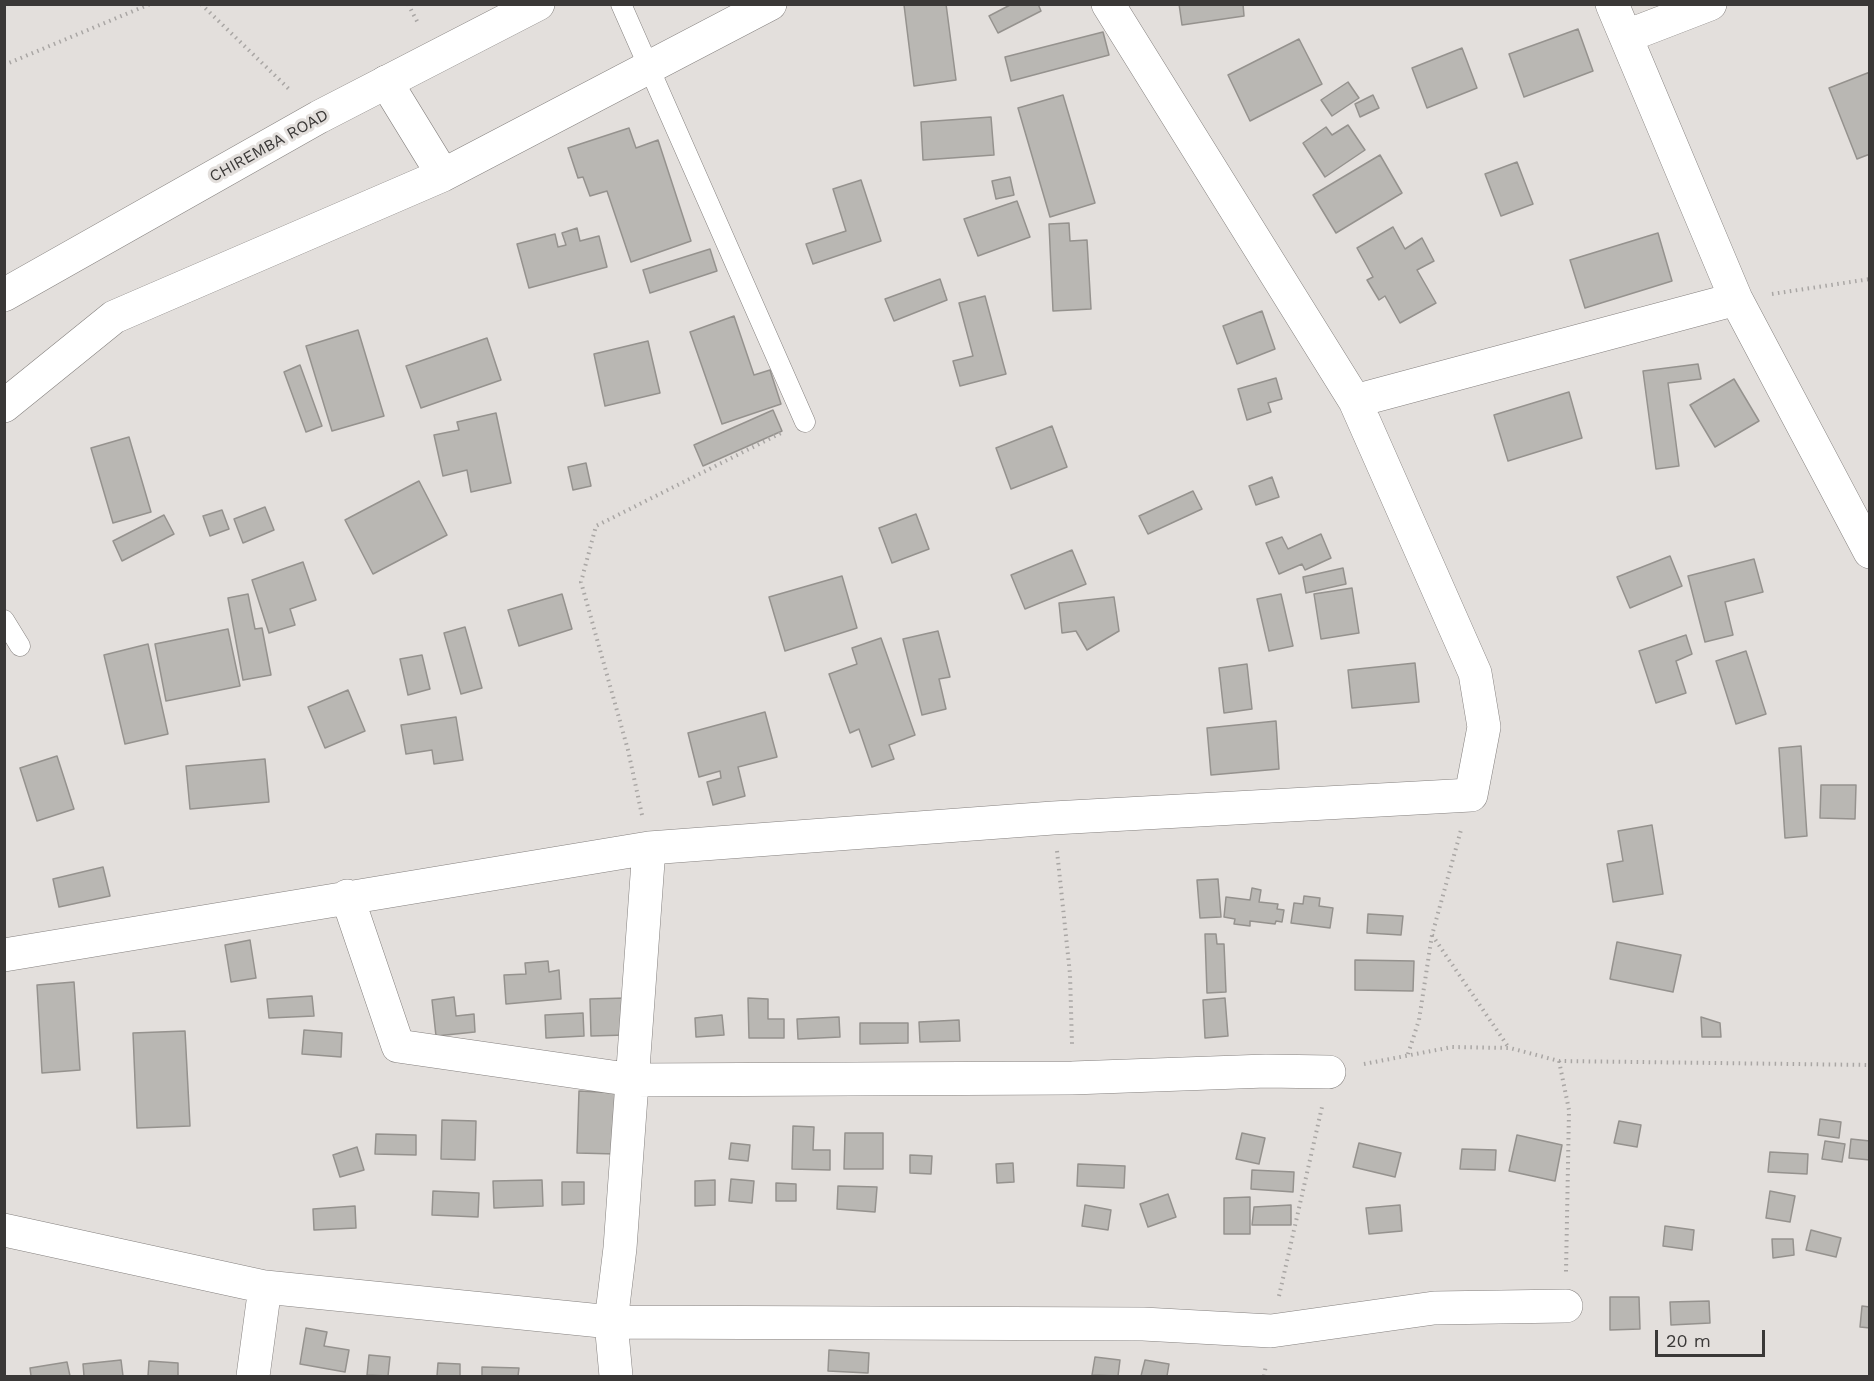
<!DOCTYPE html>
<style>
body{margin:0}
#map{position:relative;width:1874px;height:1381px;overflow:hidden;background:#e3dfdc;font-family:"Work Sans",sans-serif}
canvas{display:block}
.frame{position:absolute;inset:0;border:6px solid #3a3837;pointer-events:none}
.scale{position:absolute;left:1655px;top:1330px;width:110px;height:27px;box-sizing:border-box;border:3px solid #3a3837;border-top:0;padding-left:8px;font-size:18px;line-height:21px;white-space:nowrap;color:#3a3837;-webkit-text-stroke:4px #e3dfdc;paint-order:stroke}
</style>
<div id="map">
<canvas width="1874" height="1381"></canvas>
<div class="frame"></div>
<div class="scale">20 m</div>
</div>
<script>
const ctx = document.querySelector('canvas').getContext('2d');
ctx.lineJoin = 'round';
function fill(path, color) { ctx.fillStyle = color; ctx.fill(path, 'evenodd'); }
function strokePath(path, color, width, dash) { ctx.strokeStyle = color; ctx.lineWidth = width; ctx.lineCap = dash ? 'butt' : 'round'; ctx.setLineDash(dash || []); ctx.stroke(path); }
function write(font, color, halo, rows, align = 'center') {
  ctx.font = font + ' "Work Sans",sans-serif'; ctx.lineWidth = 6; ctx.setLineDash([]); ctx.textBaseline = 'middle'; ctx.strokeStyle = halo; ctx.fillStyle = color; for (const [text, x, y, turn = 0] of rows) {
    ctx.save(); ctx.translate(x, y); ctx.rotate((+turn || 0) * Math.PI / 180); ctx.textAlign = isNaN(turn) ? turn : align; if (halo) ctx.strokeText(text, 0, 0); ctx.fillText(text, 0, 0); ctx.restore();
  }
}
const building = new Path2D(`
 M 946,4 L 956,80 L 914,86 L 904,5 Z
 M 1038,4 L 1041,11 L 998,33 L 989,16 L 1012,4 Z
 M 1179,4 L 1243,4 L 1244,16 L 1182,25 Z
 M 1578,29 L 1593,71 L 1524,97 L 1509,54 Z
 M 1103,32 L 1109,55 L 1011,81 L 1005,57 Z
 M 1299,39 L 1322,84 L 1250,121 L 1228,75 Z
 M 1462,48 L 1477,88 L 1427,108 L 1412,68 Z
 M 1870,72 L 1870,154 L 1857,159 L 1829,88 Z
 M 1348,82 L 1359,98 L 1332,116 L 1321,100 Z
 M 1063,95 L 1095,203 L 1050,217 L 1018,108 Z
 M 1373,95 L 1379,108 L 1360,117 L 1355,104 Z
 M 991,117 L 994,155 L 923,160 L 921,122 Z
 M 1348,125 L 1365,150 L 1325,177 L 1303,143 L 1326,127 L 1332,135 Z
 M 629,128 L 636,148 L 658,140 L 691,241 L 631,262 L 607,191 L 590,196 L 583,177 L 578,178 L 568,148 Z
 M 1380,155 L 1402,193 L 1336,233 L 1313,195 Z
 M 1517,162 L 1533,204 L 1501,216 L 1485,174 Z
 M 1010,177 L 1014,195 L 996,199 L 992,181 Z
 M 861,180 L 881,241 L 813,264 L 806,244 L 846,231 L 833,189 Z
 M 1017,201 L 1030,237 L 978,256 L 964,219 Z
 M 1069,223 L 1070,241 L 1087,240 L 1091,309 L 1053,311 L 1049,224 Z
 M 1393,227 L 1405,249 L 1422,238 L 1434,261 L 1417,270 L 1436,303 L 1400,323 L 1385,296 L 1379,300 L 1367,280 L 1373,277 L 1357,248 Z
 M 577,228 L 580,241 L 599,236 L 607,267 L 529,288 L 517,244 L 555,234 L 558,247 L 566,245 L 562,233 Z
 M 1658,233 L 1672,281 L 1585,308 L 1570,260 Z
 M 710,249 L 717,271 L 650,293 L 643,270 Z
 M 940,279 L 947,300 L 894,321 L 885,299 Z
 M 985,296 L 1006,374 L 960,386 L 953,361 L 973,356 L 959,303 Z
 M 1262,311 L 1275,349 L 1237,364 L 1223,326 Z
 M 734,316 L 754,375 L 770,370 L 781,404 L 722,424 L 690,332 Z
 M 358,330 L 384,416 L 332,431 L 306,346 Z
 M 487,338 L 501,380 L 421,408 L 406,366 Z
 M 648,341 L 660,393 L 605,406 L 594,354 Z
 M 1698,364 L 1701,379 L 1668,383 L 1679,466 L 1656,469 L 1643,371 Z
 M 300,365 L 322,426 L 306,432 L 284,372 Z
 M 1276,378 L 1282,399 L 1268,403 L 1271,412 L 1247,420 L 1238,389 Z
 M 1734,379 L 1759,421 L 1715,447 L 1690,405 Z
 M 1569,392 L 1582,438 L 1508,461 L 1494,415 Z
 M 773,410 L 782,431 L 703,466 L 694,445 Z
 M 496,413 L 511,483 L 471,492 L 467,470 L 443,476 L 434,435 L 459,430 L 457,422 Z
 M 1052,426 L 1067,467 L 1011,489 L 996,448 Z
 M 129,437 L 151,512 L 113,523 L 91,448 Z
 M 586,463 L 591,486 L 573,490 L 568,467 Z
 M 1272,477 L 1279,497 L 1256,505 L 1249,486 Z
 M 419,481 L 447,535 L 373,574 L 345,520 Z
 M 1193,491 L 1202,509 L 1148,534 L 1139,516 Z
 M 265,507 L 274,530 L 243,543 L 234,519 Z
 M 222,510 L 229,529 L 210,536 L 203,516 Z
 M 916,514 L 929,549 L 892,563 L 879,528 Z
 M 164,515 L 174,534 L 122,561 L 113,541 Z
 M 1321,534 L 1331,558 L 1305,570 L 1302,564 L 1279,574 L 1266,543 L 1282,537 L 1288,549 Z
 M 1072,550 L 1086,584 L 1025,609 L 1011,575 Z
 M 1670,556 L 1682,586 L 1630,608 L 1617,577 Z
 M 1754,559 L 1763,592 L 1725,602 L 1733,635 L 1705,642 L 1688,576 Z
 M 303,562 L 316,600 L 290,609 L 295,625 L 269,633 L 252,580 Z
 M 1343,568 L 1346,584 L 1306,593 L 1303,577 Z
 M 842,576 L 857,628 L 785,651 L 769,597 Z
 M 1352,588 L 1359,633 L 1321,639 L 1314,594 Z
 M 248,594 L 255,629 L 262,628 L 271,675 L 243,680 L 228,598 Z
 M 562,594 L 572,629 L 519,646 L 508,610 Z
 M 1281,594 L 1293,646 L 1269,651 L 1257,599 Z
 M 1114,597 L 1119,631 L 1087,650 L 1076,631 L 1062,633 L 1059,603 Z
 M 465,627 L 482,688 L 461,694 L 444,633 Z
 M 228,629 L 240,686 L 166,701 L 155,644 Z
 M 938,631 L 950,677 L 939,679 L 946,709 L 922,715 L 903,639 Z
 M 1686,635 L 1692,654 L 1676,661 L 1686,693 L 1656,703 L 1639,651 Z
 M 881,638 L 915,735 L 889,745 L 894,759 L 872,767 L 859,729 L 850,733 L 829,674 L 857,664 L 852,648 Z
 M 148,644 L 168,734 L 125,744 L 104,655 Z
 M 1746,651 L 1766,714 L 1736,724 L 1716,661 Z
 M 422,655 L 430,689 L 408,695 L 400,659 Z
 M 1415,663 L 1419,702 L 1352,708 L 1348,670 Z
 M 1247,664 L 1252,709 L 1224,713 L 1219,668 Z
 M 348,690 L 365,731 L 325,748 L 308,707 Z
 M 765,712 L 777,757 L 738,767 L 745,796 L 713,805 L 707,782 L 721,778 L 720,771 L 699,777 L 688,733 Z
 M 456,717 L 463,760 L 434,764 L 432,750 L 406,754 L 401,725 Z
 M 1276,721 L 1279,769 L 1211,775 L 1207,728 Z
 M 1801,746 L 1807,836 L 1785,838 L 1779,748 Z
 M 57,756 L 74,809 L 37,821 L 20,768 Z
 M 265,759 L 269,802 L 190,809 L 186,766 Z
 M 1821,785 L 1856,785 L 1855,819 L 1820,818 Z
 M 1652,825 L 1663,894 L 1613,902 L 1607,864 L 1623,861 L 1618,831 Z
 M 103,867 L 110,896 L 59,907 L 53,879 Z
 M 1218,879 L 1221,917 L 1200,918 L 1197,880 Z
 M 1252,888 L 1261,890 L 1259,902 L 1278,904 L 1277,909 L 1284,910 L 1282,922 L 1276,921 L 1275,924 L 1250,921 L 1250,926 L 1234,924 L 1235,919 L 1224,917 L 1226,897 L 1250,900 Z
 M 1304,896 L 1320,898 L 1319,906 L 1333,908 L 1330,928 L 1291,923 L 1294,903 L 1303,904 Z
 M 1368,914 L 1403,916 L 1401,935 L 1367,933 Z
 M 1205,934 L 1216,934 L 1217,944 L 1224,944 L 1226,992 L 1207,993 Z
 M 250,940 L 256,978 L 231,982 L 225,945 Z
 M 1617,942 L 1681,955 L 1673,992 L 1610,979 Z
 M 1355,960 L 1414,961 L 1413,991 L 1355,990 Z
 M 548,961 L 549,972 L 559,970 L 561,999 L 506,1004 L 504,975 L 526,974 L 525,963 Z
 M 74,982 L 80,1070 L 42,1073 L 37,985 Z
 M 312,996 L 314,1016 L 269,1018 L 267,999 Z
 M 454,997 L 456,1016 L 474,1014 L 475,1032 L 436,1036 L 432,1000 Z
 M 625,998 L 626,1035 L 591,1036 L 590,999 Z
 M 748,998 L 768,999 L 768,1019 L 784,1019 L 784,1038 L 749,1038 Z
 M 1225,998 L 1228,1036 L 1205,1038 L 1203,1000 Z
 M 583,1013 L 584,1036 L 546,1038 L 545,1015 Z
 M 722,1015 L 724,1035 L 696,1037 L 695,1018 Z
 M 839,1017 L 840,1037 L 798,1039 L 797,1019 Z
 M 1701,1017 L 1720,1023 L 1721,1037 L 1702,1037 Z
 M 959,1020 L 960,1041 L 920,1042 L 919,1022 Z
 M 860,1023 L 908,1023 L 908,1043 L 860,1044 Z
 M 304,1030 L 342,1033 L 341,1057 L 302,1054 Z
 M 185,1031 L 190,1126 L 137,1128 L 133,1033 Z
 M 579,1091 L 619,1093 L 616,1154 L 577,1153 Z
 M 1820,1119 L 1841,1122 L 1839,1138 L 1818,1135 Z
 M 442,1120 L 476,1121 L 475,1160 L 441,1159 Z
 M 1619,1121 L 1641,1125 L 1637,1147 L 1614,1143 Z
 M 793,1126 L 814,1127 L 813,1150 L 830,1150 L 830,1170 L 792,1169 Z
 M 845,1133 L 883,1133 L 883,1169 L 844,1169 Z
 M 1242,1133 L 1265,1138 L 1259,1164 L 1236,1159 Z
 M 376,1134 L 416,1135 L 416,1155 L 375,1154 Z
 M 1517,1135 L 1562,1145 L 1555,1181 L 1509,1171 Z
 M 1851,1139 L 1870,1141 L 1870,1160 L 1849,1158 Z
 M 1825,1141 L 1845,1144 L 1842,1162 L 1822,1159 Z
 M 731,1143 L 750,1145 L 748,1161 L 729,1159 Z
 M 1359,1143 L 1401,1153 L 1395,1177 L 1353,1167 Z
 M 357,1147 L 364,1170 L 340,1177 L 333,1155 Z
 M 1462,1149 L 1496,1150 L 1495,1170 L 1460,1169 Z
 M 1770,1152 L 1808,1154 L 1807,1174 L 1768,1172 Z
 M 910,1155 L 932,1156 L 931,1174 L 910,1173 Z
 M 1013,1163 L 1014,1182 L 997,1183 L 996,1164 Z
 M 1078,1164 L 1125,1166 L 1124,1188 L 1077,1186 Z
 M 1252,1170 L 1294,1172 L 1293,1192 L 1251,1189 Z
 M 731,1179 L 754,1181 L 752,1203 L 729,1201 Z
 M 542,1180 L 543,1206 L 494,1208 L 493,1181 Z
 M 715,1180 L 715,1205 L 695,1206 L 695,1181 Z
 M 562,1182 L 584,1182 L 584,1204 L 562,1205 Z
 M 776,1183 L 796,1184 L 796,1201 L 776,1201 Z
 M 838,1186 L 877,1187 L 875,1212 L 837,1209 Z
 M 433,1191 L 479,1193 L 478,1217 L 432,1215 Z
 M 1770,1191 L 1795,1196 L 1790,1222 L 1766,1218 Z
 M 1168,1194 L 1176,1217 L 1148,1227 L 1140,1204 Z
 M 1250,1197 L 1250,1234 L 1224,1234 L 1224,1198 Z
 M 1085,1205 L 1111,1210 L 1108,1230 L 1082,1226 Z
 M 1291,1205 L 1291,1225 L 1252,1225 L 1254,1207 Z
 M 1400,1205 L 1402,1231 L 1369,1234 L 1366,1208 Z
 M 355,1206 L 356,1228 L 314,1230 L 313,1209 Z
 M 1665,1226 L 1694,1230 L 1692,1250 L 1663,1246 Z
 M 1811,1230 L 1841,1238 L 1836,1257 L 1806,1250 Z
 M 1772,1239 L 1793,1239 L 1794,1255 L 1773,1258 Z
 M 1610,1297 L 1639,1297 L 1640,1329 L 1610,1330 Z
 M 1709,1301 L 1710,1323 L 1671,1325 L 1670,1302 Z
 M 1862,1306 L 1870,1307 L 1870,1328 L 1860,1327 Z
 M 306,1328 L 327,1332 L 324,1346 L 349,1350 L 345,1372 L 300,1364 Z
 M 829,1350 L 869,1353 L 868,1373 L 828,1371 Z
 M 369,1355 L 390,1357 L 388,1376 L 367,1375 Z
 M 1095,1357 L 1120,1360 L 1118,1376 L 1092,1375 Z
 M 121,1360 L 123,1376 L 84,1376 L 83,1364 Z
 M 1145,1360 L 1169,1364 L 1167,1376 L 1141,1376 Z
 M 149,1361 L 178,1363 L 178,1376 L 148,1376 Z
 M 67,1362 L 70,1376 L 31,1376 L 30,1368 Z
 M 438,1363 L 460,1364 L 460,1376 L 437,1376 Z
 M 482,1367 L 519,1368 L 518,1376 L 482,1376 Z`);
const path = new Path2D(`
 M 201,4 L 291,91
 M 408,4 L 419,25
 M 4,65 L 150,4
 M 1772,294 L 1870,279
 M 642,815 L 628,750 L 581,582 L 596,526 L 781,433
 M 1057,851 L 1070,974 L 1072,1044
 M 1432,935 L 1509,1048
 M 1408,1054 L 1419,1020 L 1432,935 L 1461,830
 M 1559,1061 L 1569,1110 L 1566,1272
 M 1364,1064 L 1452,1047 L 1510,1048 L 1559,1061 L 1870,1065
 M 1279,1296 L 1322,1107
 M 1264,1376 L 1266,1365`);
const service = new Path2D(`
 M 621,4 L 805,422
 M 4,620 L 20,646`);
const minor = new Path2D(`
 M 1612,4 L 1736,299 L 1870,552
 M 1627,36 L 1710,4
 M 386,82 L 443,175
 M 1355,401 L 1736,299
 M 4,406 L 114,317 L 443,175 L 770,4
 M 347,896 L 398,1046 L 633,1080 L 1072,1078 L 1266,1071 L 1329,1072
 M 4,955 L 649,848 L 1053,818 L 1471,795 L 1484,727 L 1475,673 L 1355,401 L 1108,4
 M 4,1230 L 265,1287 L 611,1322 L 1143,1324 L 1271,1331 L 1434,1308 L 1566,1306
 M 253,1376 L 265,1287
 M 616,1376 L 611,1322 L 620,1248 L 649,848`);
const secondary = new Path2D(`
 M 4,295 L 319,117 L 538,4`);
const streetNames = [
 ["CHIREMBA ROAD",269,146,-29]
];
fill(building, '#b9b7b3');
strokePath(building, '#95928e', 1.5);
strokePath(service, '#85817f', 21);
strokePath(minor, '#85817f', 34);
strokePath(secondary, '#85817f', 34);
strokePath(path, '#a9a6a4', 4, [1.5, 4.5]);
strokePath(service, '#fff', 20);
strokePath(minor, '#fff', 33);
strokePath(secondary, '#fff', 33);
write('16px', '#3a3837', '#e3dfdc', streetNames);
</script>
